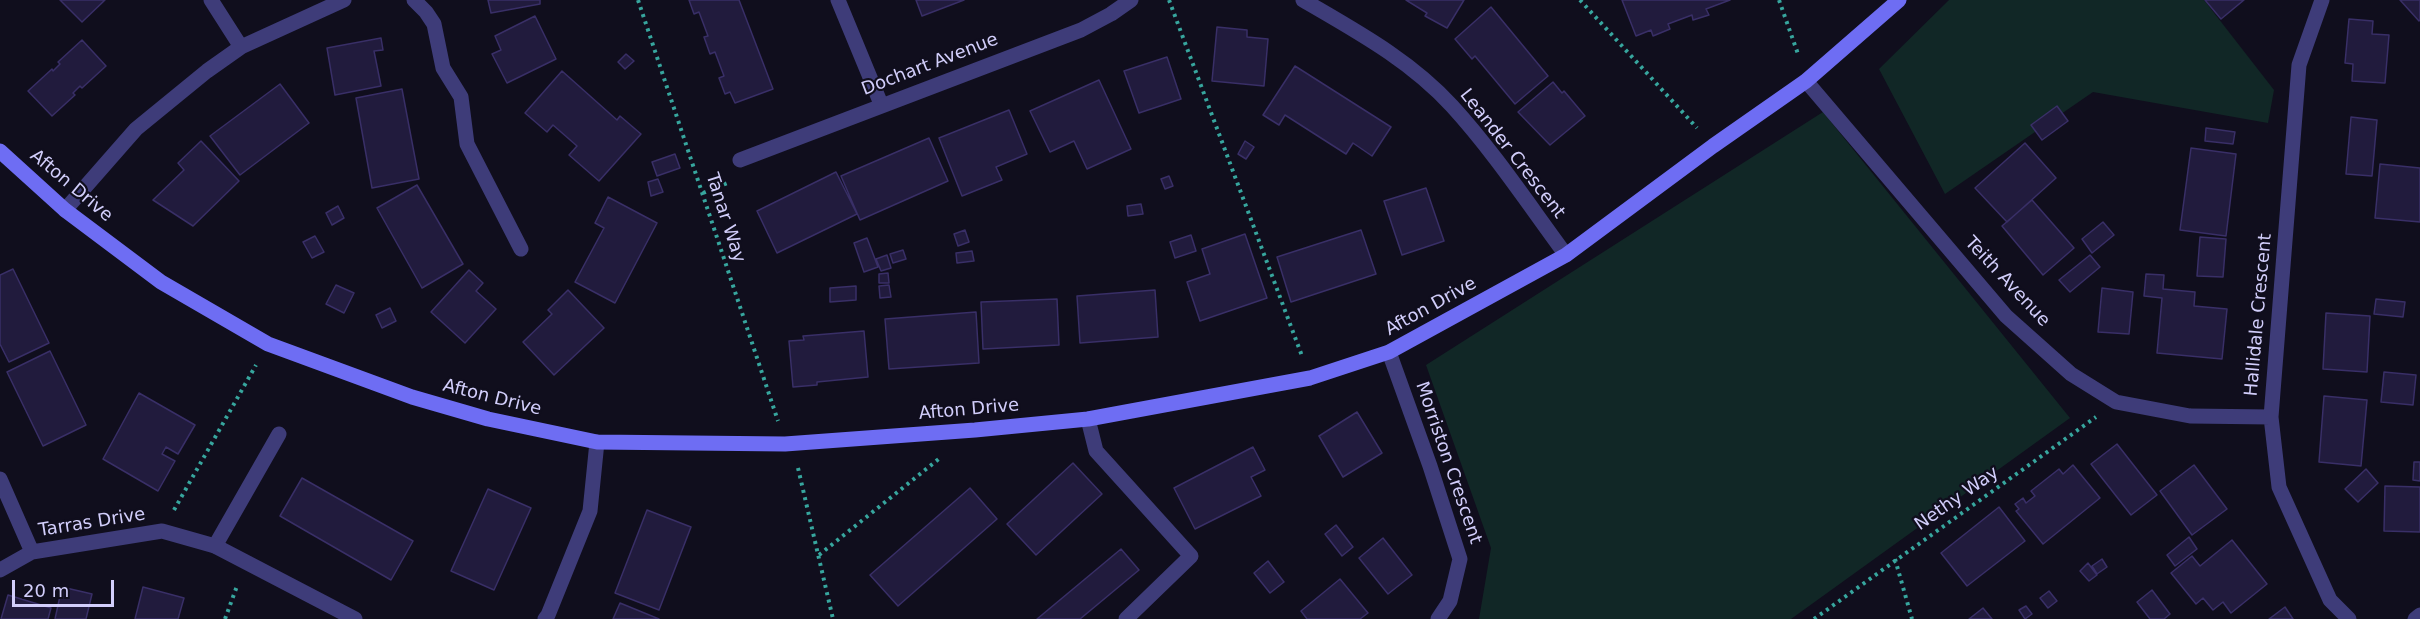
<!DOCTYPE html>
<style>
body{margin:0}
#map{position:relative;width:2420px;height:619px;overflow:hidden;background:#100e1d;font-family:"DejaVu Sans",sans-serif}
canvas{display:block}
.scale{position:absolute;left:12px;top:580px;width:102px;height:27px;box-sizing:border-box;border:3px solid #d2cefb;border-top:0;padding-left:8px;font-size:18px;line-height:21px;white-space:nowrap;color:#d2cefb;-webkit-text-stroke:4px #100e1d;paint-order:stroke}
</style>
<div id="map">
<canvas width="2420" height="619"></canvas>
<div class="scale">20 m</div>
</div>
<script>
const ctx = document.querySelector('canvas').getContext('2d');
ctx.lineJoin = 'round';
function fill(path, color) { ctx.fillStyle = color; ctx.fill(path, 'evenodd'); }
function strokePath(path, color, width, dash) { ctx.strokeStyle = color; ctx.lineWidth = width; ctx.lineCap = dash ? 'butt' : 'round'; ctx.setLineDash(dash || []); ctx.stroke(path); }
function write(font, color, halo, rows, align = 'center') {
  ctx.font = font + ' "DejaVu Sans",sans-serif'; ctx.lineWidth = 4.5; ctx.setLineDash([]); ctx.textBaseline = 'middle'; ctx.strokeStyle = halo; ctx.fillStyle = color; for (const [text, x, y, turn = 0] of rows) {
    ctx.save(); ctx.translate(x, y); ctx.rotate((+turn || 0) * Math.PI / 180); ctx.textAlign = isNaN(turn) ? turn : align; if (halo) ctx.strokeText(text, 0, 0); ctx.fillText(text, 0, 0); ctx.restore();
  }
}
const green = new Path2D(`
 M 1949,0 L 2204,0 L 2274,90 L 2268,123 L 2093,92 L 1945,194 L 1879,69 Z
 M 1823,112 L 2070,418 L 1791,619 L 1479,619 L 1491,548 L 1426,365 Z`);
const building = new Path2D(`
 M 60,0 L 105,0 L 82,22 Z
 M 488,0 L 540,0 L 540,4 L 491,13 Z
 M 689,0 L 739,0 L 773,89 L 735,103 L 730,92 L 725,94 L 719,78 L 724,76 L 715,52 L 710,54 L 704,37 L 708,36 L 699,12 L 694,14 Z
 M 916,0 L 964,0 L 922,16 Z
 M 1406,0 L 1464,0 L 1447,28 L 1425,16 L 1427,13 Z
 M 1622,0 L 1730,0 L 1706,9 L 1709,15 L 1693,20 L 1692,15 L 1668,24 L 1670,29 L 1653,36 L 1651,30 L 1636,36 Z
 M 2205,0 L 2244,0 L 2221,19 Z
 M 2400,0 L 2420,0 L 2420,20 L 2419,21 Z
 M 1491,7 L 1548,76 L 1515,104 L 1475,56 L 1472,59 L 1455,39 Z
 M 535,16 L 556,59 L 507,83 L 492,54 L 501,50 L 495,36 Z
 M 2349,19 L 2373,21 L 2372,34 L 2389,35 L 2385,83 L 2352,81 L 2353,64 L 2345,63 Z
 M 1217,27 L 1247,30 L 1247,37 L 1268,39 L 1264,86 L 1212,81 Z
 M 381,38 L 383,50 L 374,51 L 381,86 L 335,95 L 327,48 Z
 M 82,40 L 106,66 L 82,88 L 80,86 L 73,93 L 75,95 L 52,116 L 28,91 L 52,69 L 53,71 L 60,64 L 58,62 Z
 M 626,54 L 634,61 L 625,69 L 618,62 Z
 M 1167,57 L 1181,99 L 1139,113 L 1124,71 Z
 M 1295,66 L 1391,127 L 1372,156 L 1353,143 L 1346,154 L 1285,115 L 1279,125 L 1263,115 Z
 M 562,71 L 617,120 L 620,116 L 641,134 L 599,181 L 569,155 L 577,146 L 553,125 L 547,132 L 525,113 Z
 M 1099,80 L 1131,149 L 1087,169 L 1074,141 L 1050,152 L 1030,111 Z
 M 1553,82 L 1562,93 L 1564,91 L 1585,116 L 1550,145 L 1518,112 Z
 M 280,84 L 309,123 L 240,175 L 210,136 Z
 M 402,89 L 419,179 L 372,188 L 356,98 Z
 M 2057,106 L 2068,121 L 2042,140 L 2031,125 Z
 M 1009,110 L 1027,154 L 996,167 L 1002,180 L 962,196 L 939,138 Z
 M 2351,117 L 2377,120 L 2372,176 L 2346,174 Z
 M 2206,128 L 2235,132 L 2233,144 L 2205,141 Z
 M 929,138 L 948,181 L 860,220 L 841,176 Z
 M 201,141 L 239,181 L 193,226 L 153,200 L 184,170 L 178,163 Z
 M 1245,141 L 1254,147 L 1246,159 L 1238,154 Z
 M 2025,143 L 2056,178 L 2007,222 L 1975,188 Z
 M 2191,148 L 2236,154 L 2226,236 L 2180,230 Z
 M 675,154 L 680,168 L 657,176 L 652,162 Z
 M 2380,164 L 2420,168 L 2420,222 L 2375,218 Z
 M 836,172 L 857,214 L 777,253 L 757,211 Z
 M 1169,176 L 1173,186 L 1165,189 L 1161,179 Z
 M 658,179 L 663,192 L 651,196 L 648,182 Z
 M 417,185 L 463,264 L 422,288 L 377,208 Z
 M 1426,188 L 1444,241 L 1402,255 L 1384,201 Z
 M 608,197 L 657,223 L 615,303 L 575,282 L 604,228 L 595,223 Z
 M 2032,200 L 2074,248 L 2043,275 L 2002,226 Z
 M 1141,204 L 1143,214 L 1128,216 L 1127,206 Z
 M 338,206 L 344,218 L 332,225 L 326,213 Z
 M 2103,222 L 2114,235 L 2092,253 L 2082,239 Z
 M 965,230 L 969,242 L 958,246 L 954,234 Z
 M 1361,230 L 1376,274 L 1291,302 L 1277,257 Z
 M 1245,234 L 1267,298 L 1200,321 L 1187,282 L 1210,274 L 1202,249 Z
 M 1191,235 L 1196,251 L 1175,258 L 1170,242 Z
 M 315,236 L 324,252 L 312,258 L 303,242 Z
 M 2200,237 L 2226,239 L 2223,277 L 2197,276 Z
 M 867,238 L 878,267 L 864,272 L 854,243 Z
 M 903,250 L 906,259 L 893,263 L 890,254 Z
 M 972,251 L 974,261 L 957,263 L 956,253 Z
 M 887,255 L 891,268 L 881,271 L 876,259 Z
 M 2090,255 L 2100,267 L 2070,292 L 2059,280 Z
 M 13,269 L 49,343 L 9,362 L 0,344 L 0,275 Z
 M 469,270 L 483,283 L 476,291 L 496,309 L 465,343 L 431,312 Z
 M 888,273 L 889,283 L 879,283 L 879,274 Z
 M 2146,274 L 2164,275 L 2163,289 L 2195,292 L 2194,306 L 2227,309 L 2222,359 L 2157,353 L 2162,298 L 2144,296 Z
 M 336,285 L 354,293 L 344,313 L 326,304 Z
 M 889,285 L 891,297 L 880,298 L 879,286 Z
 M 856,286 L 856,300 L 830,302 L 830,288 Z
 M 2102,288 L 2133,292 L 2129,334 L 2098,332 Z
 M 568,290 L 604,328 L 554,375 L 523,342 L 552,314 L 548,310 Z
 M 1155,290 L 1158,337 L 1080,343 L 1077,296 Z
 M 1057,299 L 1059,345 L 983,349 L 981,302 Z
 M 2376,299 L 2405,302 L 2403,317 L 2374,314 Z
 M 390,308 L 396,321 L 382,328 L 376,315 Z
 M 976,312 L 979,363 L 889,369 L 885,319 Z
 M 2326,313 L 2370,316 L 2367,372 L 2323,369 Z
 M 864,331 L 868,377 L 817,382 L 817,385 L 793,387 L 789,341 L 804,340 L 803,336 Z
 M 50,351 L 86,425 L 43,446 L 7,372 Z
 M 2384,372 L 2416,375 L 2413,405 L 2381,402 Z
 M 139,393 L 195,425 L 178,454 L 166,447 L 162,454 L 175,461 L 158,491 L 103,459 Z
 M 2324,396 L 2367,400 L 2361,466 L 2319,462 Z
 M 1357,412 L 1382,453 L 1343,477 L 1319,436 Z
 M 2117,444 L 2157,495 L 2131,515 L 2091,464 Z
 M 1253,447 L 1265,470 L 1251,477 L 1261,496 L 1195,529 L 1174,488 Z
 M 2414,462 L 2420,462 L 2420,481 L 2413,480 Z
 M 1073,463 L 1102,494 L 1036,555 L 1007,524 Z
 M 2073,465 L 2100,498 L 2043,544 L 2016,511 L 2019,509 L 2015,504 L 2023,498 L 2026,503 L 2035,496 L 2031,491 L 2059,469 L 2063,474 Z
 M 2194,465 L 2227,509 L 2192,535 L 2160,491 Z
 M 2366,469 L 2378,483 L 2358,502 L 2345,489 Z
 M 302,478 L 413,541 L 391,580 L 280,516 Z
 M 2385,486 L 2420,487 L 2420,532 L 2384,531 Z
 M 970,488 L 997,519 L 898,606 L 870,575 Z
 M 488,489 L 531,508 L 494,590 L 451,571 Z
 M 1999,507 L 2025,541 L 1967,586 L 1941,553 Z
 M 647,510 L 691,527 L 659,610 L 615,593 Z
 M 1336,525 L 1353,547 L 1342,556 L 1325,534 Z
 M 2189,537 L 2197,549 L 2175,566 L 2167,555 Z
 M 1383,538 L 1412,575 L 1388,594 L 1359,558 Z
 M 2232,540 L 2267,584 L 2231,613 L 2223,602 L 2213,610 L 2203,598 L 2196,604 L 2171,573 L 2192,556 L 2200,566 Z
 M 1121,549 L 1139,570 L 1080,619 L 1037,619 Z
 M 2102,559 L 2107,567 L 2097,574 L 2092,566 Z
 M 1268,561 L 1284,582 L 1270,593 L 1254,573 Z
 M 2088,563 L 2097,575 L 2089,581 L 2080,571 Z
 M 1340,579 L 1368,613 L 1360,619 L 1307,619 L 1301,611 Z
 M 62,587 L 92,594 L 86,619 L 55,619 Z
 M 143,587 L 184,598 L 178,619 L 135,619 Z
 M 2152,590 L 2170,614 L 2164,619 L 2150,619 L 2137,602 Z
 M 2049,591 L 2057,601 L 2048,608 L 2040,598 Z
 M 8,595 L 51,608 L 48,619 L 1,619 Z
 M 620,603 L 659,619 L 613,619 Z
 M 2026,606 L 2032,614 L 2025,619 L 2019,610 Z
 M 2285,607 L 2293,619 L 2269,619 Z
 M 1983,608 L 1992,619 L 1969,619 Z`);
const path = new Path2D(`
 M 638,0 L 778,421
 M 1169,0 L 1302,356
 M 1580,0 L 1697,128
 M 1779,0 L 1798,54
 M 703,193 L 730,182
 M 798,468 L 833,619
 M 174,510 L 256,365
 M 819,555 L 940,458
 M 1895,559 L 1912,619
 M 225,619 L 237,586
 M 1814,619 L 2096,417`);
const lane = new Path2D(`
 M 838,0 L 881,104
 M 1088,419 L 1096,451 L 1191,556 L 1126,619
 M 215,546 L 279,434`);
const street = new Path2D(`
 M 211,0 L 241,47
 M 414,0 L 426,12 L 434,24 L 443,68 L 461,97 L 467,144 L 521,249
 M 1303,0 C 1356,31 1410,60 1452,106 C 1494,152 1529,205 1566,255
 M 2322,0 L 2299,65 L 2271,417 L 2279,487 L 2330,600 L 2349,619
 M 1806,81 L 2006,316 L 2071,374 L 2116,402 L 2190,416 L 2271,417
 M 740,160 L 1081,30 L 1111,14 L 1131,0
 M 65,210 L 136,129 L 207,71 L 241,47 L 344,0
 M 1389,352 L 1430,466 L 1460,559 L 1450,601 L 1438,619
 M 0,479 L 32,552
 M 0,570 L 32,552 L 162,531 L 215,546 L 355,619
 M 545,619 L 548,615 L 590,511 L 597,442
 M 2415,619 L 2420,615`);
const secondary = new Path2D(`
 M 0,151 L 65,210 L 161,282 L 268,344 L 412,397 L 488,419 L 597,442 L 785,444 L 975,430 L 1088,419 L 1310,378 L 1389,352 L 1566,255 L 1713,146 L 1806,81 L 1899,0`);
const streetNames = [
 ["Dochart Avenue",930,65,-21],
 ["Leander Crescent",1512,154,52],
 ["Afton Drive",71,186,40],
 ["Tanar Way",725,218,72],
 ["Teith Avenue",2007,282,47],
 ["Afton Drive",1431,307,-29],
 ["Hallidale Crescent",2259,315,-85],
 ["Afton Drive",492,398,14],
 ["Afton Drive",969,410,-5],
 ["Morriston Crescent",1448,463,71],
 ["Nethy Way",1957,499,-35],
 ["Tarras Drive",92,523,-9]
];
fill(green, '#112726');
fill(building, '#211b3d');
strokePath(building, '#392f67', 1.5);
strokePath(path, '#37a69e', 4, [3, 4.5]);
strokePath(lane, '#3e3c79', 15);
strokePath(street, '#3e3c79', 15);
strokePath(secondary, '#6e6df3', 15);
write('18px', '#d2cefb', '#100e1d', streetNames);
</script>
